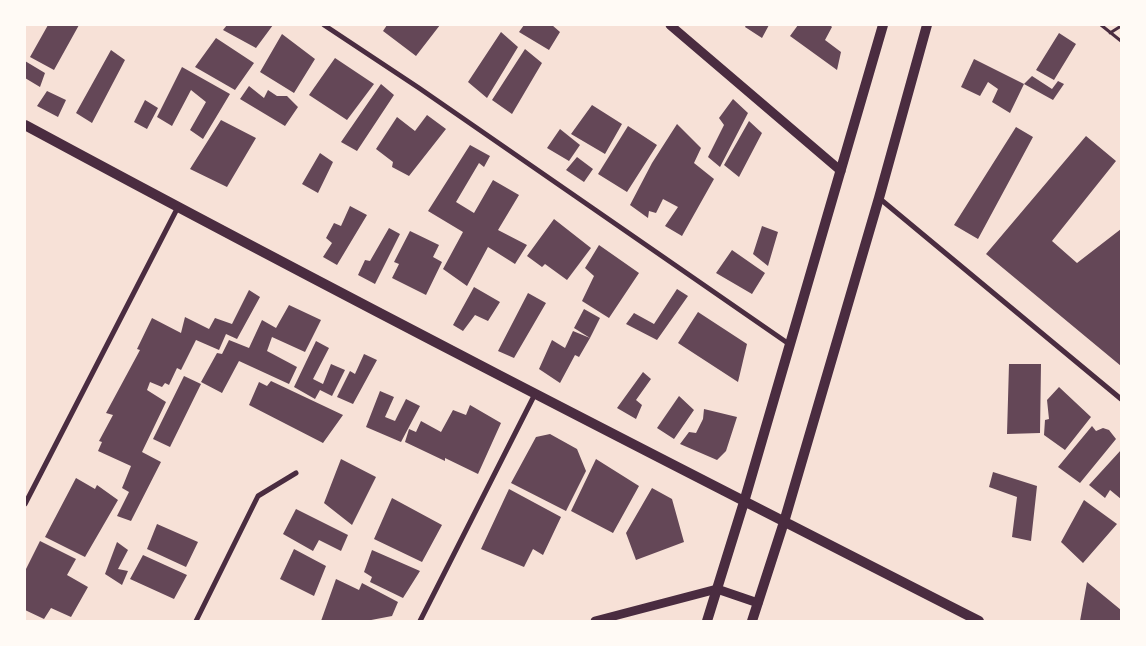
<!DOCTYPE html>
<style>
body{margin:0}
#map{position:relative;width:1146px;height:646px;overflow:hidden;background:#f7e1d7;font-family:"Fira Sans Condensed",sans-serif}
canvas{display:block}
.frame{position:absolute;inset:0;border:26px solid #fffaf5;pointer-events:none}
</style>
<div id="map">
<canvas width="1146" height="646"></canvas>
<div class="frame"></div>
</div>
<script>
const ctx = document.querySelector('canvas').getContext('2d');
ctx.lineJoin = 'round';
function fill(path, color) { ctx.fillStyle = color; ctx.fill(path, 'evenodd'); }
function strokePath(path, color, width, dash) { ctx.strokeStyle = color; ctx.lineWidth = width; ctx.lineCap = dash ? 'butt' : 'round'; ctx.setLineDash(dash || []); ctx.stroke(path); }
const building = new Path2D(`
 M 48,25 L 79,25 L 54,70 L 30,57 Z
 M 227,25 L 273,25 L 256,48 L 223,30 Z
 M 387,25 L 440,25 L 416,56 L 383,31 Z
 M 524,25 L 552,25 L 560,32 L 549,50 L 519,32 Z
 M 746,25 L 769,25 L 762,38 L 745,27 Z
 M 798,25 L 830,25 L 832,27 L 825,40 L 841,52 L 837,70 L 790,36 Z
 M 501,32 L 518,47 L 487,98 L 468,82 Z
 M 1059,33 L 1076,44 L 1054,80 L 1036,70 Z
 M 282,34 L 315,59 L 294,93 L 260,72 Z
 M 216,38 L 254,63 L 235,90 L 195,67 Z
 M 525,49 L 542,63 L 512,114 L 492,100 Z
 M 111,50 L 125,60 L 92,123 L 76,113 Z
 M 335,58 L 374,84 L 347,120 L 309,95 Z
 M 974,59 L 1024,84 L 1032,76 L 1052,89 L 1058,81 L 1064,84 L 1053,100 L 1024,84 L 1010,113 L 992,102 L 998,89 L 988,82 L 980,96 L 961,87 Z
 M 25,61 L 45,73 L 40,87 L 25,78 Z
 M 182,67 L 230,94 L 203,139 L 190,130 L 206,102 L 191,90 L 172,126 L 157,117 Z
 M 381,84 L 394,95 L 357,151 L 341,142 Z
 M 249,86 L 264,98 L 268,90 L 277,96 L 287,96 L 298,107 L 285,126 L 240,99 Z
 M 47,91 L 66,100 L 58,117 L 37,106 Z
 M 733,99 L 748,113 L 720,167 L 708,157 L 724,125 L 719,118 Z
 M 145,100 L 158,108 L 147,129 L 134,122 Z
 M 592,105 L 622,124 L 605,154 L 571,134 Z
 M 427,115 L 446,129 L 409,176 L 392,167 L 393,162 L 376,149 L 397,117 L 415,131 Z
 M 221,120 L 256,138 L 227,187 L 190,169 Z
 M 749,121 L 762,133 L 739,177 L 724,165 Z
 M 677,124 L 701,148 L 694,163 L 714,179 L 682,236 L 665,226 L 678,207 L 663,199 L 656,213 L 649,211 L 648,218 L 630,205 L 652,163 Z
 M 628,126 L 657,145 L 627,192 L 598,174 Z
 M 1016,127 L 1033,137 L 978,239 L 954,225 Z
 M 560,129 L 580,145 L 569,161 L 547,148 Z
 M 1086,136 L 1116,161 L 1052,241 L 1077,263 L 1121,229 L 1121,366 L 986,254 Z
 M 470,145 L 490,156 L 484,167 L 479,163 L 456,202 L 474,213 L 493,180 L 519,195 L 498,230 L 527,245 L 515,264 L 488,247 L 467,286 L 443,269 L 463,232 L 428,211 Z
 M 320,153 L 333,162 L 318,193 L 302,184 Z
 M 577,157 L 593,169 L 584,182 L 566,170 Z
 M 350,206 L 367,215 L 337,265 L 323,257 L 332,243 L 326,238 L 334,223 L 341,226 Z
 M 554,219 L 591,248 L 567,280 L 545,264 L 542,267 L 527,256 Z
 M 762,226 L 778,232 L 768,266 L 753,254 Z
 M 389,228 L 400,234 L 375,284 L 358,275 L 365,260 L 370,261 Z
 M 410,231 L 439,245 L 433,257 L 442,262 L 426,295 L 392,278 L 399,264 L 394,262 Z
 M 599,245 L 639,273 L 609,318 L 582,301 L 594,276 L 585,268 Z
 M 732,250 L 765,273 L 752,294 L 716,273 Z
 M 474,287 L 500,302 L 488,321 L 475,315 L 463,331 L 453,325 Z
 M 677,289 L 688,296 L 657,340 L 626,324 L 634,313 L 654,324 Z
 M 249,290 L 260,297 L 237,339 L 226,334 L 219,350 L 196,340 L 181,370 L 177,368 L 169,385 L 165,383 L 162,387 L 150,382 L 147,390 L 166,402 L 142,452 L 161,462 L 131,521 L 117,516 L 129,492 L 122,488 L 131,466 L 98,451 L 102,442 L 99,441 L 113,415 L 106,413 L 140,350 L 137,349 L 152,318 L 181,333 L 185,317 L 209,329 L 215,318 L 232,324 Z
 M 528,293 L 546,303 L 514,358 L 498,351 Z
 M 289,305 L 321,320 L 305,352 L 272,337 L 267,351 L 297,367 L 289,384 L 239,361 L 222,393 L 201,382 L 217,353 L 222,354 L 229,340 L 249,348 L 262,320 L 276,328 Z
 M 584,309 L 600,318 L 590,338 L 574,328 Z
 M 698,312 L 747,344 L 738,382 L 678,343 Z
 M 573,331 L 590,338 L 579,357 L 575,355 L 560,383 L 539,369 L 552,340 L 565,348 Z
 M 316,341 L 329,348 L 313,379 L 323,384 L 331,364 L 345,370 L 332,396 L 320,390 L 315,399 L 294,387 Z
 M 364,354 L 377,360 L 353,404 L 337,397 L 350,371 L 355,374 Z
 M 1009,364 L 1041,364 L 1040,433 L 1007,434 Z
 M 643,372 L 651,379 L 636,400 L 642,405 L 636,419 L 617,408 Z
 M 184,376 L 201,384 L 170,447 L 153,439 Z
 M 271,381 L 343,415 L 323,443 L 249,405 L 259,382 L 267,386 Z
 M 1059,387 L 1091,417 L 1065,450 L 1044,435 L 1045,420 L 1049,419 L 1047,400 Z
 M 380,391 L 394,397 L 385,417 L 395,421 L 406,399 L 420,406 L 401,442 L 366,427 Z
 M 679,396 L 694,410 L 674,439 L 657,428 Z
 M 470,405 L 501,423 L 478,474 L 445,458 L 445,461 L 405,442 L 409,429 L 416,432 L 421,421 L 441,432 L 453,410 L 466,415 Z
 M 704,409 L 737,417 L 726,451 L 717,460 L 680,444 L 689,432 L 696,433 L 703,419 Z
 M 1092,426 L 1096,431 L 1103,428 L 1109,430 L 1116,439 L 1080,483 L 1058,467 Z
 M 550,434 L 577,449 L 586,471 L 566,511 L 511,483 L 536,437 Z
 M 1121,450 L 1121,499 L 1110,490 L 1105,498 L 1089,485 Z
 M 341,459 L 376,477 L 352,525 L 324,503 Z
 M 596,459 L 639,486 L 613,533 L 571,511 Z
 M 993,472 L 1037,486 L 1031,541 L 1012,537 L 1017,497 L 989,487 Z
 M 76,478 L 95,489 L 97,485 L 118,500 L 85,557 L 45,537 Z
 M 652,488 L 672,499 L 684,542 L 636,560 L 626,533 Z
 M 509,489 L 561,517 L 543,555 L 533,549 L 524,567 L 481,549 Z
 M 392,498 L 442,525 L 422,562 L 374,539 Z
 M 1084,500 L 1117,524 L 1083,563 L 1061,542 Z
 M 296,509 L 348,535 L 341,551 L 319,540 L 313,551 L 283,534 Z
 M 157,524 L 198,542 L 186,567 L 147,549 Z
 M 40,541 L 76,559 L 67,575 L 88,587 L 71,617 L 51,608 L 44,619 L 25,610 L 25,571 Z
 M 117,542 L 128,550 L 118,569 L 128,571 L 122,585 L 105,574 Z
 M 294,549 L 326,566 L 314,596 L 280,579 Z
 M 372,550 L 420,571 L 403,598 L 370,582 L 372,577 L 364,572 Z
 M 143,555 L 187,575 L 174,599 L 130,579 Z
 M 336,579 L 359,590 L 362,583 L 398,602 L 392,616 L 366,621 L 321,621 Z
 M 1087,582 L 1121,610 L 1121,621 L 1080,621 Z`);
const path = new Path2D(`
 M 1101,25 L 1121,41
 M 1110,33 L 1121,26`);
const minor = new Path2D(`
 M 324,25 L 419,88 L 789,344
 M 879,198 L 1121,399
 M 25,504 L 178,207
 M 196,621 L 258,496 L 296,473
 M 420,621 L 535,394`);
const tertiary = new Path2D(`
 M 670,25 L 841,171
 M 595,621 L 717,589 L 758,603`);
const secondary = new Path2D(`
 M 25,125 C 340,295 659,458 979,621
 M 707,621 L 744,502 L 883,25
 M 752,621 L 784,522 L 879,198 L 927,25`);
fill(building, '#644757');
strokePath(path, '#4a2c40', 3);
strokePath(minor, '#4a2c40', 5);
strokePath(tertiary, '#4a2c40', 9);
strokePath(secondary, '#4a2c40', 10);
</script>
